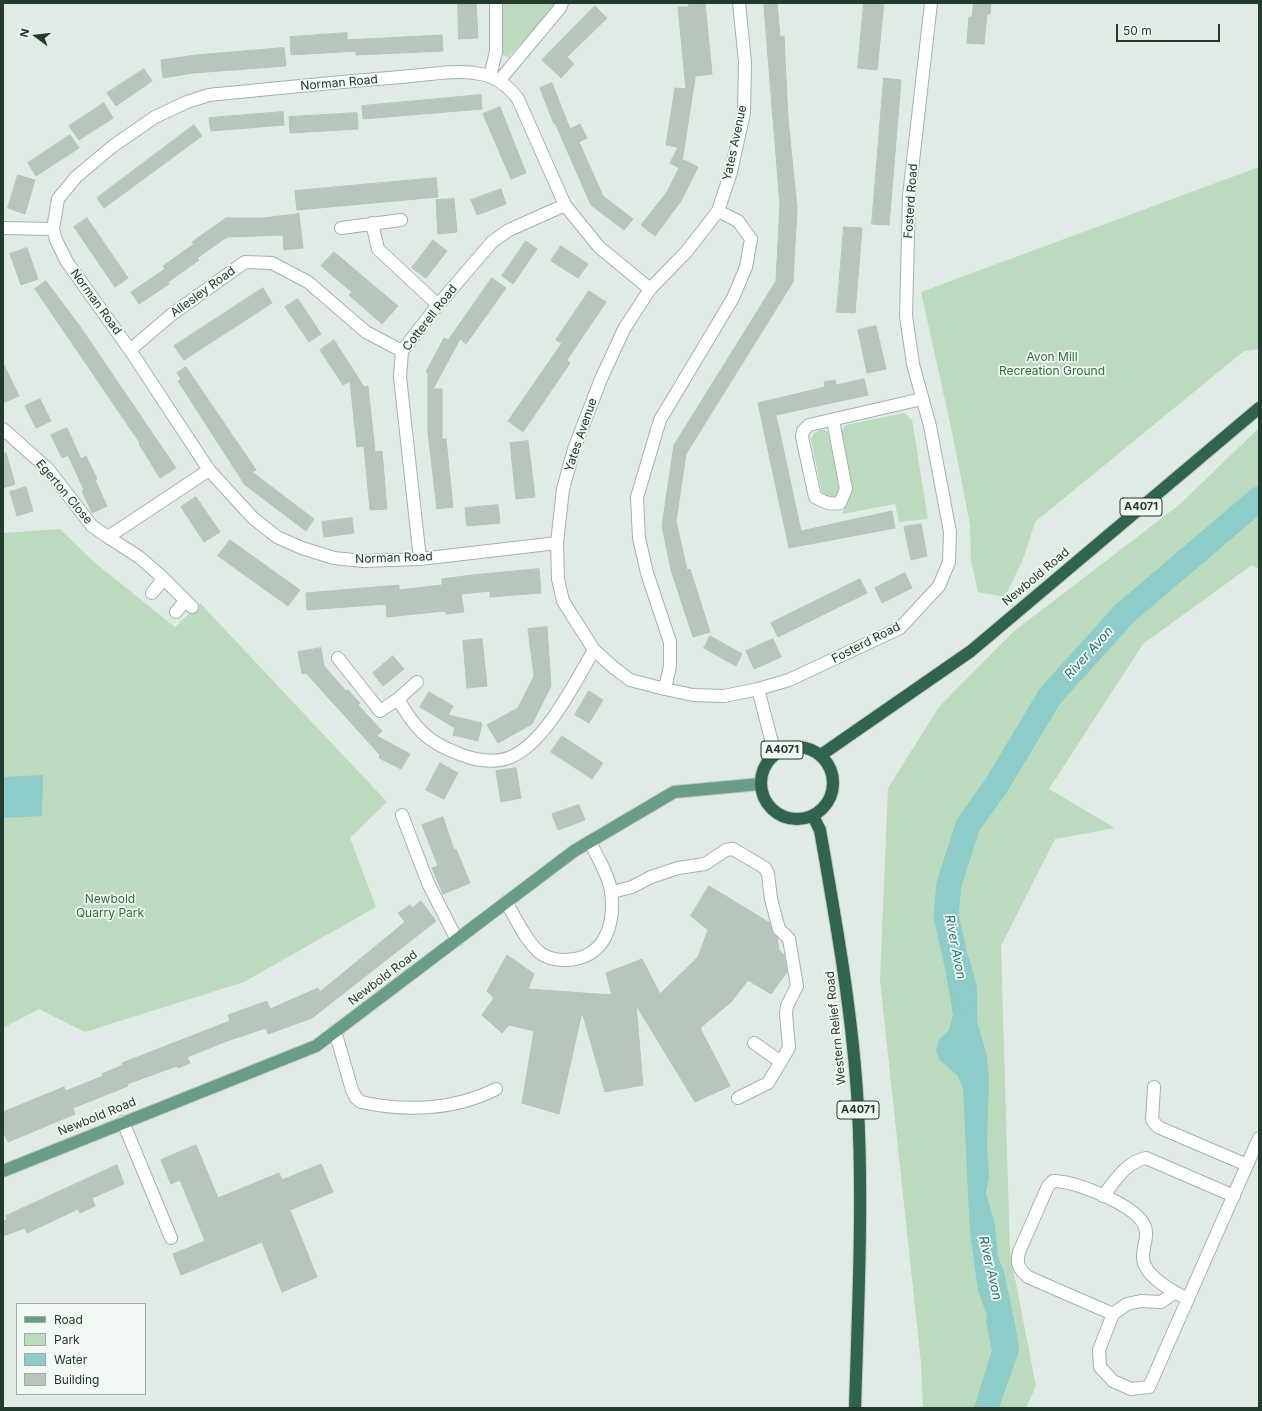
<!DOCTYPE html>
<style>
body{margin:0}
#map{position:relative;width:1262px;height:1411px;overflow:hidden;background:#e1ebe5;font-family:Inter,sans-serif}
canvas{display:block}
.frame{position:absolute;inset:0;border:4px solid #233a2f;pointer-events:none}
.legend{position:absolute;left:16px;top:1303px;width:130px;height:92px;box-sizing:border-box;background:#f2f8f3;border:1px solid #9faca5;margin:0;padding:5px 7px;list-style:none;font-size:12px;color:#233a2f}
.legend li{display:flex;align-items:center;gap:8px;height:20px}
.legend b{width:20px;border:1px solid #9faca5}
.north{position:absolute;left:16px;top:16px;width:40px;height:40px;-webkit-text-stroke:3px #f2f8f3;paint-order:stroke;rotate:285deg;font-size:11px;font-weight:700;line-height:16px;text-align:center;color:#233a2f}
.north::after{content:'';display:block;margin:auto;width:14px;height:18px;background:#233a2f;clip-path:polygon(50% 0,100% 100%,50% 72%,0 100%)}
.scale{position:absolute;left:1116px;top:24px;width:104px;height:18px;box-sizing:border-box;border:2px solid #233a2f;border-top:0;padding-left:5px;font-size:12px;line-height:14px;white-space:nowrap;color:#233a2f;-webkit-text-stroke:3px #f2f8f3;paint-order:stroke}
</style>
<div id="map">
<canvas width="1262" height="1411"></canvas>
<div class="frame"></div>
<ul class="legend">
<li><b style="height:5px;background:#699d85"></b>Road</li>
<li><b style="height:11px;background:#bcdabd"></b>Park</li>
<li><b style="height:11px;background:#8dccc9"></b>Water</li>
<li><b style="height:11px;background:#b7c5bd"></b>Building</li>
</ul>
<div class="north">N</div>
<div class="scale">50 m</div>
</div>
<script>
const ctx = document.querySelector('canvas').getContext('2d');
ctx.lineJoin = 'round';
function fill(path, color) { ctx.fillStyle = color; ctx.fill(path, 'evenodd'); }
function strokePath(path, color, width, dash) { ctx.strokeStyle = color; ctx.lineWidth = width; ctx.lineCap = dash ? 'butt' : 'round'; ctx.setLineDash(dash || []); ctx.stroke(path); }
function write(font, color, halo, rows, align = 'center') {
  ctx.font = font + ' Inter,sans-serif'; ctx.lineWidth = 3.5; ctx.setLineDash([]); ctx.textBaseline = 'middle'; ctx.strokeStyle = halo; ctx.fillStyle = color; for (const [text, x, y, turn = 0] of rows) {
    ctx.save(); ctx.translate(x, y); ctx.rotate((+turn || 0) * Math.PI / 180); ctx.textAlign = isNaN(turn) ? turn : align; if (halo) ctx.strokeText(text, 0, 0); ctx.fillText(text, 0, 0); ctx.restore();
  }
}
const green = new Path2D(`
 M 503,3 L 556,3 L 549,15 L 508,57 L 503,55 Z
 M 1259,167 L 1259,349 L 1244,351 L 1035,522 L 1023,559 L 1005,597 L 978,592 L 971,561 L 970,525 L 952,432 L 921,292 Z
 M 904,413 L 912,420 L 928,519 L 899,522 L 895,504 L 842,514 L 852,486 L 840,433 L 846,425 Z
 M 1259,428 L 1259,569 L 1252,565 L 1143,644 L 1049,789 L 1115,828 L 1055,839 L 1001,946 L 1010,1253 L 1036,1386 L 1026,1408 L 923,1408 L 921,1363 L 880,980 L 888,788 L 939,707 L 1013,632 L 1179,505 Z
 M 822,429 L 828,432 L 840,490 C 835,498 830,501 822,493 L 811,439 L 814,433 Z
 M 60,529 L 94,562 L 175,627 L 200,603 L 387,802 L 350,838 L 376,907 L 244,982 L 85,1032 L 39,1009 L 3,1028 L 3,533 Z`);
const water = new Path2D(`
 M 43,775 L 42,816 L 3,818 L 3,777 Z
 M 969,957 L 977,987 L 977,1021 L 987,1056 L 989,1079 L 987,1146 L 989,1176 L 986,1193 L 995,1225 L 998,1257 L 1004,1272 L 1016,1329 L 1019,1351 L 999,1408 L 974,1408 L 992,1350 L 986,1322 L 987,1315 L 978,1291 L 970,1233 L 963,1089 L 958,1076 L 939,1059 L 936,1051 L 939,1040 L 949,1030 L 953,1015 L 945,968 Z`);
const river = new Path2D(`
 M 964,996 L 946,916 L 949,884 L 968,825 L 996,786 L 1050,696 L 1125,613 L 1259,499`);
const building = new Path2D(`
 M 458,3 L 476,3 L 478,38 L 459,39 Z
 M 688,3 L 705,3 L 712,74 L 695,76 L 695,78 L 682,162 L 684,160 L 698,167 L 681,201 L 655,236 L 641,225 L 667,192 L 679,168 L 670,163 L 678,147 L 666,145 L 675,88 L 686,89 L 678,7 L 689,7 Z
 M 764,3 L 777,3 L 780,37 L 784,36 L 788,119 L 797,208 L 793,282 L 686,454 L 676,521 L 687,570 L 690,569 L 710,632 L 693,637 L 671,570 L 662,526 L 674,445 L 776,281 L 780,205 Z
 M 864,3 L 884,3 L 877,70 L 858,68 Z
 M 974,3 L 991,3 L 990,14 L 987,14 L 984,44 L 967,43 L 969,17 L 972,17 Z
 M 595,6 L 607,18 L 567,57 L 574,64 L 561,78 L 542,60 Z
 M 347,33 L 347,40 L 442,35 L 443,51 L 356,55 L 356,51 L 291,55 L 290,37 Z
 M 284,48 L 286,66 L 193,73 L 163,78 L 161,60 L 196,55 Z
 M 144,69 L 152,81 L 116,106 L 107,93 Z
 M 884,78 L 901,80 L 889,225 L 872,224 Z
 M 552,83 L 570,129 L 580,124 L 587,138 L 579,142 L 603,196 L 633,219 L 624,230 L 591,205 L 555,123 L 554,124 L 540,88 Z
 M 481,95 L 482,109 L 363,119 L 362,106 Z
 M 104,103 L 113,118 L 79,140 L 69,126 Z
 M 500,107 L 526,173 L 511,179 L 483,114 Z
 M 283,112 L 284,125 L 211,131 L 209,118 Z
 M 357,113 L 358,129 L 290,133 L 289,117 Z
 M 194,125 L 202,136 L 104,208 L 97,198 Z
 M 70,135 L 79,148 L 36,176 L 28,163 Z
 M 18,175 L 35,180 L 25,214 L 8,208 Z
 M 436,178 L 438,197 L 297,210 L 295,191 Z
 M 501,189 L 506,204 L 477,215 L 471,200 Z
 M 454,199 L 457,232 L 438,234 L 436,200 Z
 M 299,214 L 303,248 L 284,250 L 283,235 L 227,237 L 197,258 L 199,260 L 168,282 L 169,284 L 139,304 L 131,292 L 165,269 L 163,266 L 194,244 L 192,242 L 226,218 L 263,218 Z
 M 87,218 L 128,278 L 115,287 L 74,227 Z
 M 844,227 L 862,228 L 855,313 L 837,312 Z
 M 433,240 L 447,251 L 426,278 L 412,268 Z
 M 526,241 L 537,249 L 513,284 L 502,276 Z
 M 561,246 L 588,264 L 578,278 L 551,261 Z
 M 27,248 L 38,279 L 21,285 L 10,254 Z
 M 334,252 L 398,306 L 382,324 L 349,295 L 352,292 L 321,266 Z
 M 492,278 L 506,288 L 466,344 L 460,339 L 433,389 L 442,389 L 442,439 L 446,439 L 453,507 L 437,509 L 428,433 L 428,373 L 426,372 L 444,338 L 448,340 Z
 M 46,281 L 79,325 L 176,468 L 160,478 L 139,444 L 140,443 L 35,289 Z
 M 263,288 L 272,303 L 184,360 L 174,346 Z
 M 589,291 L 606,302 L 567,360 L 570,363 L 523,432 L 508,421 L 562,343 L 556,340 Z
 M 298,299 L 321,334 L 309,342 L 285,307 Z
 M 876,326 L 886,369 L 867,373 L 858,330 Z
 M 334,340 L 364,387 L 368,386 L 375,452 L 382,451 L 387,509 L 370,510 L 364,446 L 357,447 L 350,381 L 343,385 L 320,350 Z
 M 3,363 L 19,396 L 3,403 Z
 M 186,367 L 256,470 L 252,472 L 314,519 L 306,531 L 245,485 L 178,381 L 181,379 L 177,373 Z
 M 864,379 L 868,395 L 776,415 L 801,531 L 892,511 L 895,528 L 789,548 L 758,403 L 825,387 L 824,382 L 835,380 L 836,385 Z
 M 40,399 L 51,421 L 36,428 L 25,406 Z
 M 67,428 L 81,459 L 86,456 L 97,479 L 95,480 L 107,506 L 92,513 L 82,491 L 84,490 L 68,455 L 62,458 L 51,435 Z
 M 528,441 L 535,497 L 516,499 L 510,443 Z
 M 3,453 L 6,453 L 15,484 L 3,488 Z
 M 26,487 L 33,511 L 17,516 L 10,492 Z
 M 196,497 L 220,532 L 204,542 L 181,507 Z
 M 498,505 L 500,523 L 467,526 L 465,508 Z
 M 352,518 L 354,533 L 324,537 L 322,522 Z
 M 921,524 L 927,556 L 911,560 L 904,527 Z
 M 230,540 L 300,590 L 288,606 L 218,556 Z
 M 539,569 L 541,593 L 490,597 L 490,591 L 461,594 L 464,612 L 446,614 L 445,611 L 387,617 L 386,604 L 307,610 L 306,593 L 399,585 L 399,590 L 442,585 L 442,579 L 472,575 Z
 M 905,573 L 912,588 L 882,603 L 875,588 Z
 M 860,579 L 867,593 L 778,637 L 771,623 Z
 M 547,627 L 551,686 L 532,724 L 498,743 L 487,725 L 518,708 L 534,676 L 528,629 Z
 M 710,636 L 742,654 L 736,666 L 704,648 Z
 M 482,639 L 487,686 L 467,688 L 463,641 Z
 M 773,639 L 781,657 L 754,669 L 746,651 Z
 M 321,648 L 324,666 L 346,691 L 348,690 L 360,703 L 358,705 L 382,731 L 377,736 L 410,754 L 401,769 L 379,758 L 380,755 L 306,673 L 302,674 L 298,652 Z
 M 393,656 L 404,669 L 383,686 L 373,673 Z
 M 589,691 L 603,700 L 589,723 L 575,715 Z
 M 429,692 L 453,706 L 448,715 L 482,723 L 478,741 L 453,735 L 455,728 L 420,707 Z
 M 562,736 L 603,763 L 592,779 L 551,752 Z
 M 440,763 L 458,773 L 444,799 L 426,790 Z
 M 516,768 L 521,798 L 501,802 L 496,771 Z
 M 579,805 L 585,820 L 558,830 L 552,814 Z
 M 443,817 L 454,850 L 456,849 L 470,883 L 443,894 L 432,868 L 438,866 L 422,825 Z
 M 709,886 L 770,923 L 772,931 L 777,937 L 779,950 L 784,955 L 787,972 L 771,994 L 748,980 L 731,1002 L 700,1028 L 730,1086 L 695,1102 L 636,1005 L 643,1085 L 605,1092 L 582,1012 L 559,1114 L 522,1103 L 534,1031 L 509,1025 L 502,1033 L 482,1015 L 494,998 L 487,991 L 507,955 L 534,974 L 528,989 L 612,995 L 606,973 L 642,959 L 660,994 L 698,957 L 708,930 L 691,916 Z
 M 421,901 L 436,921 L 312,1018 L 268,1034 L 266,1028 L 227,1041 L 187,1057 L 190,1063 L 178,1068 L 177,1066 L 127,1084 L 128,1086 L 73,1108 L 75,1114 L 8,1142 L 3,1131 L 3,1112 L 64,1087 L 66,1091 L 103,1076 L 102,1074 L 123,1065 L 122,1063 L 230,1021 L 228,1015 L 267,1001 L 270,1009 L 318,988 L 320,992 L 405,922 L 398,913 L 410,905 L 412,908 Z
 M 196,1145 L 218,1198 L 279,1173 L 282,1180 L 321,1164 L 333,1192 L 290,1210 L 317,1277 L 282,1292 L 262,1242 L 181,1275 L 173,1254 L 205,1241 L 180,1180 L 171,1184 L 161,1160 Z
 M 117,1165 L 124,1184 L 92,1198 L 95,1206 L 80,1213 L 78,1209 L 27,1233 L 25,1228 L 3,1236 L 3,1221 L 7,1220 L 6,1216 Z`);
const minor = new Path2D(`
 M 739,3 L 745,62 L 744,113 L 731,172 L 718,211 L 687,251 L 650,289 L 624,329 L 601,379 L 574,449 L 563,489 L 557,543 L 558,579 L 563,601 L 594,650 L 613,667 L 630,680 L 665,689 L 693,695 L 724,696 L 758,689 L 789,680 L 900,628 L 939,586 L 949,562 L 950,532 L 930,426 L 913,364 L 906,316 L 909,196 L 931,3
 M 490,76 L 496,52 L 496,3
 M 499,81 L 560,8 L 562,3
 M 372,223 L 378,249 L 438,305
 M 3,228 L 53,229
 M 341,228 L 401,220
 M 130,350 L 171,315 L 245,262 L 272,263 L 308,282 L 366,332 L 402,351
 M 833,420 L 846,489 L 840,503 C 830,505 824,502 815,497 L 802,437 L 803,431 L 809,425 L 922,399
 M 3,429 L 48,469 L 92,526 L 108,537 L 209,470
 M 108,537 L 139,557 L 162,577 L 160,583 L 152,593
 M 557,543 L 420,559 L 363,561 L 334,558 L 302,548 L 277,537 L 253,518 L 209,470 L 130,350 L 67,262 L 56,240 L 53,229 L 58,199 L 76,177 L 113,146 L 155,117 L 187,102 L 209,95 C 273,89 336,82 400,77 C 426,75 455,69 481,74 C 497,77 509,87 518,99 L 565,205 L 599,247 L 650,289
 M 420,559 L 400,377 L 402,351 L 438,305 L 492,242 L 509,230 L 565,205
 M 162,577 L 192,607
 M 176,612 L 185,601
 M 338,658 L 380,711 L 398,699 L 417,682
 M 665,689 L 670,666 L 670,642 L 647,573 L 639,538 L 637,497 L 660,420 L 733,298 L 746,267 L 751,239 L 738,221 L 718,211
 M 758,689 L 775,754
 M 398,699 C 414,727 427,742 457,753 C 473,760 494,764 511,757 C 546,742 575,682 594,650
 M 402,815 L 428,883 L 457,940
 M 612,892 L 632,887 L 651,877 L 678,868 L 705,864 L 726,850 L 733,849 L 765,868 L 768,874 L 771,899 L 779,929 L 789,939 L 797,986 L 787,1006 L 786,1013 L 789,1048 L 768,1083 L 738,1098
 M 506,902 C 516,918 524,938 538,951 C 547,960 563,961 575,959 C 607,953 615,921 611,892 C 610,878 597,856 590,842
 M 335,1031 L 352,1090 L 356,1098 L 361,1102 C 406,1112 455,1110 496,1089
 M 754,1043 L 781,1062
 M 1154,1087 L 1152,1120 L 1158,1127 L 1247,1165
 M 123,1122 L 171,1238
 M 1103,1196 C 1115,1181 1126,1162 1146,1158 L 1234,1196
 M 1188,1299 C 1173,1292 1142,1275 1143,1256 C 1143,1245 1150,1234 1143,1223 C 1132,1204 1075,1181 1053,1181 L 1048,1186 L 1019,1252 C 1016,1264 1019,1269 1028,1277 L 1113,1314 L 1099,1350 L 1100,1367 L 1113,1381 L 1131,1389 L 1149,1387 L 1259,1138
 M 1113,1314 L 1127,1304 L 1141,1301 L 1161,1302 L 1174,1293`);
const major = new Path2D(`
 M 3,1171 L 316,1046 L 574,851 L 674,792 L 760,784`);
const highway = new Path2D(`
 M761 783a36 36 0 1 1 72 0a36 36 0 1 1-72 0Z
 M 821,755 L 971,651 L 1259,408
 M 813,816 L 820,830 C 836,922 853,1015 858,1109 C 863,1208 858,1308 855,1408`);
const shields = [
 [1141,507,42],
 [782,750,42],
 [858,1110,42]
];
const shieldNames = [
 ["A4071",1141,507],
 ["A4071",782,750],
 ["A4071",858,1110]
];
const streetNames = [
 ["Norman Road",339,83,-5],
 ["Yates Avenue",735,143,-78],
 ["Fosterd Road",911,201,-86],
 ["Allesley Road",203,292,-36],
 ["Norman Road",96,302,54],
 ["Cotterell Road",430,318,-52],
 ["Yates Avenue",581,435,-71],
 ["Egerton Close",64,492,50],
 ["Norman Road",394,558,-2],
 ["Newbold Road",1036,577,-40],
 ["Fosterd Road",866,643,-27],
 ["Newbold Road",383,978,-37],
 ["Western Relief Road",836,1028,-96],
 ["Newbold Road",97,1117,-22]
];
const parkNames = [
 ["Avon Mill",1052,357],
 ["Recreation Ground",1052,371],
 ["Newbold",110,899],
 ["Quarry Park",110,913]
];
const waterNames = [
 ["River Avon",1089,653,-48],
 ["River Avon",955,947,79],
 ["River Avon",990,1268,77]
];
fill(green, '#bcdabd');
fill(water, '#8dccc9');
strokePath(river, '#8dccc9', 25);
fill(building, '#b7c5bd');
strokePath(building, '#b4c4ba', 1);
strokePath(minor, '#a4b2ab', 14);
strokePath(major, '#c1c8c5', 14);
strokePath(highway, '#c1c8c5', 14);
strokePath(minor, '#fff', 12);
strokePath(major, '#699d85', 12);
strokePath(highway, '#31644f', 12);
for (const [x, y, w] of shields) { const box = new Path2D(); box.roundRect(x - w / 2, y - 9, w, 18, 3); ctx.fillStyle = '#f2f8f3'; ctx.fill(box); strokePath(box, '#233a2f', 1); }
write('bold 11px', '#233a2f', null, shieldNames);
write('12px', '#233a2f', '#f2f8f3', streetNames);
write('12px', '#306e3b', '#f2f8f3', parkNames);
write('italic 13px', '#21726f', '#f2f8f3', waterNames);
</script>
